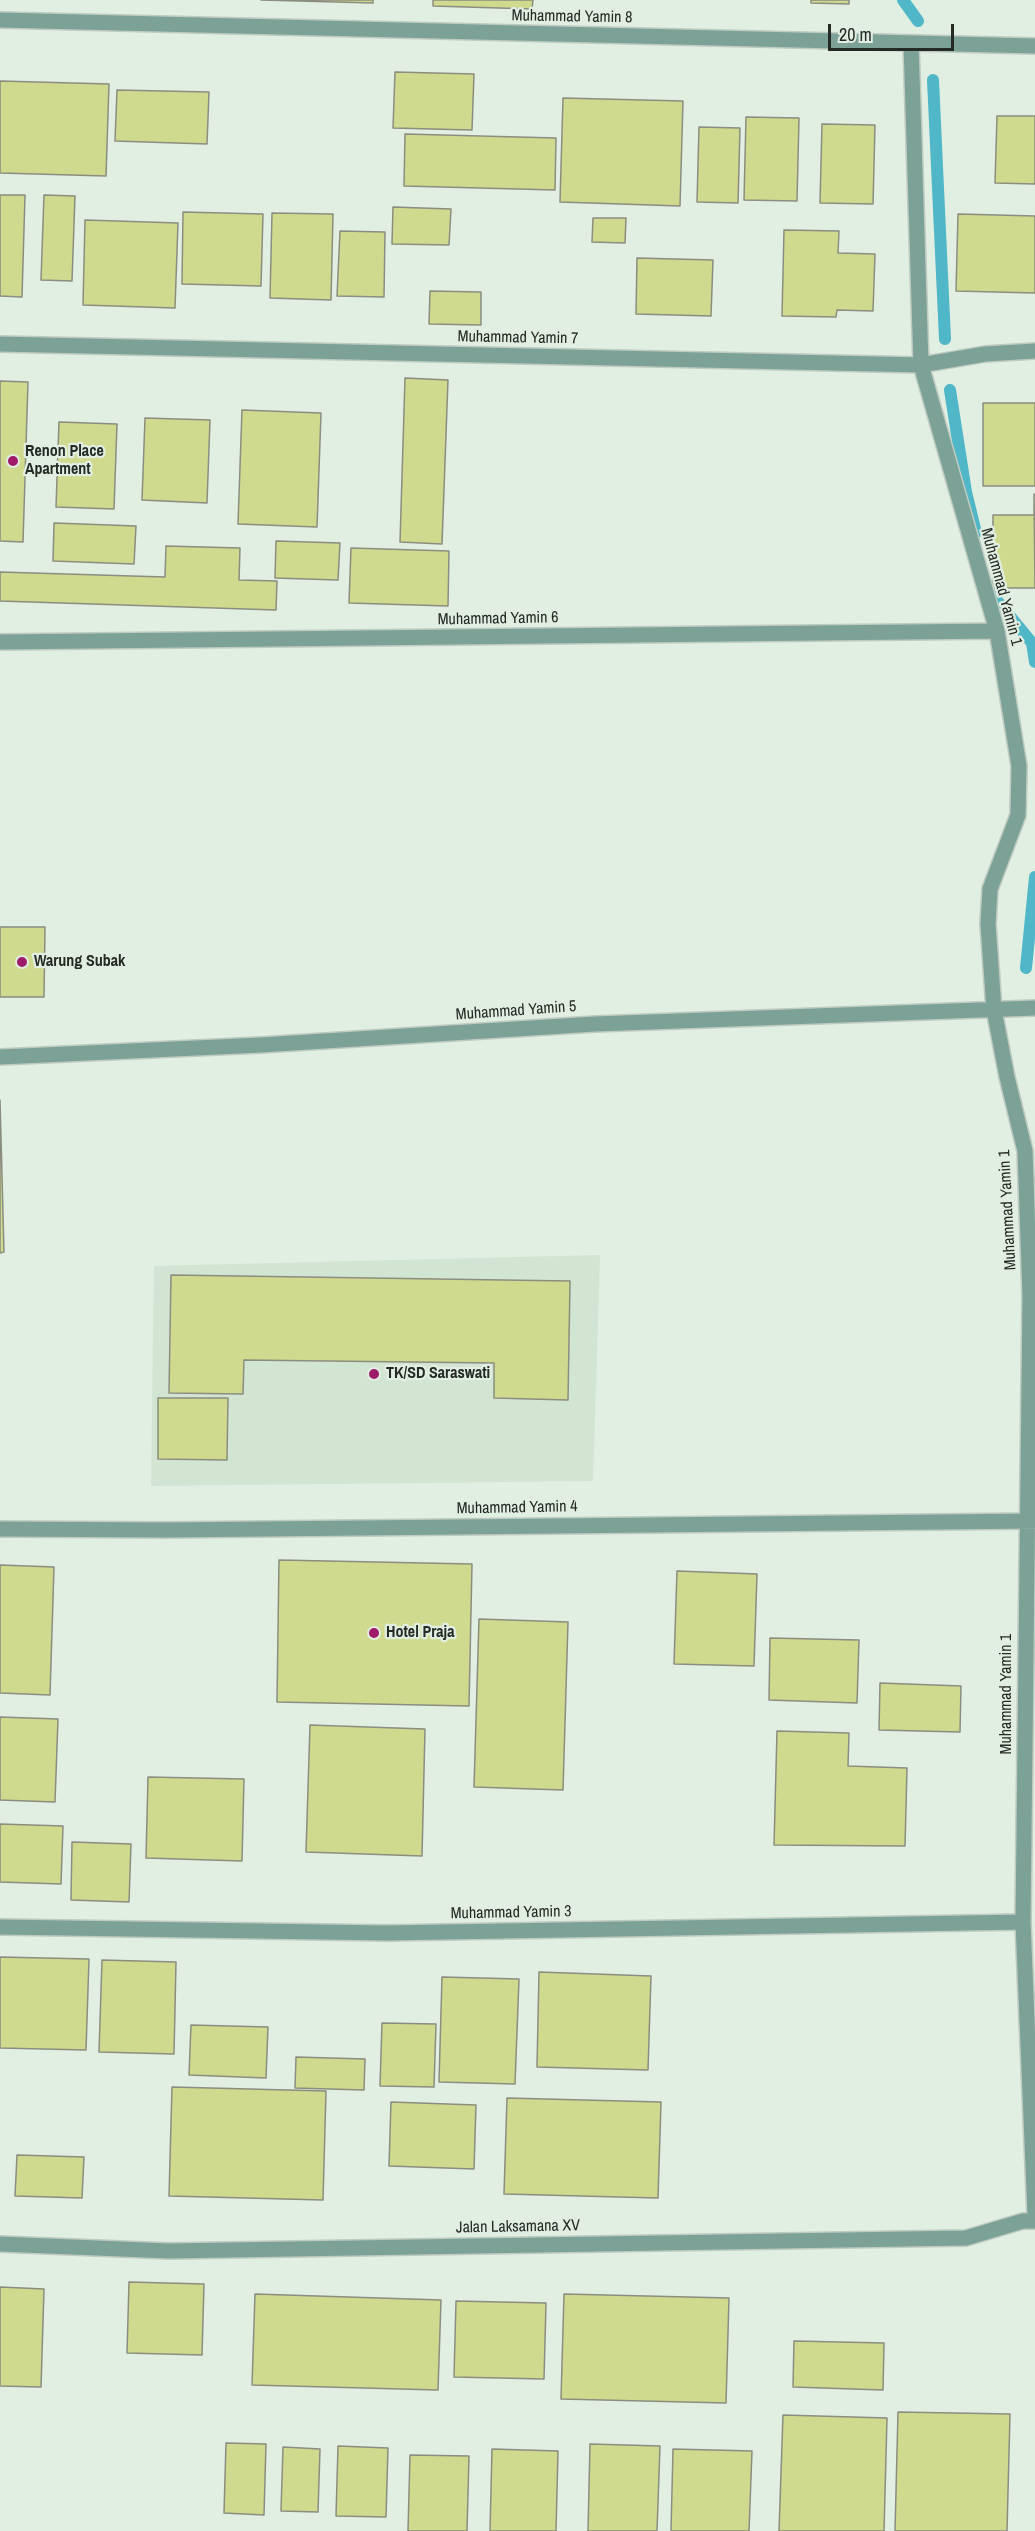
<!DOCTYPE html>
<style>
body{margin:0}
#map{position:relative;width:1035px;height:2531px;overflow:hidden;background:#e1eee2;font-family:"Archivo Narrow",sans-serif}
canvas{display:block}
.scale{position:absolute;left:828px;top:24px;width:126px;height:27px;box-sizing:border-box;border:3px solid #252a25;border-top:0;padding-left:8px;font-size:18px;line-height:21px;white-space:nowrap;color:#252a25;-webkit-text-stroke:4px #e1eee2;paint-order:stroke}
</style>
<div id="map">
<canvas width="1035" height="2531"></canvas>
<div class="scale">20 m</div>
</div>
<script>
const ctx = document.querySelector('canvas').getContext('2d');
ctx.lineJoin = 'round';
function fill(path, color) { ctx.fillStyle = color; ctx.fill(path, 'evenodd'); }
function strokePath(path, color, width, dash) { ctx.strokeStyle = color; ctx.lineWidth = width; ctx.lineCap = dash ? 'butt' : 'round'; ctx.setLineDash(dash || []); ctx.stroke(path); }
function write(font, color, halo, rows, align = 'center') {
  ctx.font = font + ' "Archivo Narrow",sans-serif'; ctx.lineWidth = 4.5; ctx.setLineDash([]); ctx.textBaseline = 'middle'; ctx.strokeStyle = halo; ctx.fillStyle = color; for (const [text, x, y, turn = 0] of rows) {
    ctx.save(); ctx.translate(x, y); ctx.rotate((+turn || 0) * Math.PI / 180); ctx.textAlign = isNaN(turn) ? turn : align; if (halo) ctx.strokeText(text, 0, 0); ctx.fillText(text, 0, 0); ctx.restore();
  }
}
const built = new Path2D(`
 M 600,1255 L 593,1481 L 151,1486 L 154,1266 Z`);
const stream = new Path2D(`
 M 903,0 L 918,21
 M 933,80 L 945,339
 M 950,390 L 966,492 L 976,533
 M 989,585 L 990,592 L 1032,643 L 1035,662
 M 1026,968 L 1035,877`);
const building = new Path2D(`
 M 261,0 L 373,0 L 373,3 Z
 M 433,0 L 533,0 L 532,9 L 433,6 Z
 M 811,0 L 849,0 L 849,4 L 811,3 Z
 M 395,72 L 474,74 L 472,130 L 393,128 Z
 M 0,81 L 109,84 L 106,176 L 0,173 Z
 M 117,90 L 209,92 L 207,144 L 115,141 Z
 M 563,98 L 683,101 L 680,206 L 560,202 Z
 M 997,116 L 1035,116 L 1035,184 L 995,183 Z
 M 746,117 L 799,118 L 797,201 L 744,200 Z
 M 822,124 L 875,125 L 873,204 L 820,203 Z
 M 699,127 L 740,128 L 738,203 L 697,202 Z
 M 405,134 L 556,138 L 555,190 L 404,186 Z
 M 0,195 L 25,195 L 22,297 L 0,296 Z
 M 44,195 L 75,196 L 72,281 L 41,280 Z
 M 393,207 L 451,209 L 449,245 L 392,244 Z
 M 183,212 L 263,214 L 261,286 L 182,284 Z
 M 272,213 L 333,214 L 331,300 L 270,298 Z
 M 958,214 L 1035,216 L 1035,293 L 956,291 Z
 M 593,218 L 626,218 L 625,243 L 592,242 Z
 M 85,220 L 178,223 L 175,308 L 83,305 Z
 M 784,230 L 839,231 L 838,253 L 875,254 L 873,311 L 837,310 L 836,317 L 782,316 Z
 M 340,231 L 385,232 L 384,297 L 337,296 Z
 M 637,258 L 713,260 L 711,316 L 636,314 Z
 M 430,291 L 481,292 L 481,325 L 429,324 Z
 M 405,378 L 448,380 L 442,544 L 400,542 Z
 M 0,381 L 28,382 L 23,542 L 0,541 Z
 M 983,403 L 1035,403 L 1035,486 L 983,486 Z
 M 242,410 L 321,413 L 317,527 L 238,524 Z
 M 145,418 L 210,420 L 207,503 L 142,500 Z
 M 59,422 L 117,424 L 114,509 L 56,507 Z
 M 1034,494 L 1035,588 L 993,588 L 993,515 L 1034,515 Z
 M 54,523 L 136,526 L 134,564 L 53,561 Z
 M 276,541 L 340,543 L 338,580 L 275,578 Z
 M 166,546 L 240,548 L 239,580 L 277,581 L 276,610 L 0,601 L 0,572 L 165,577 Z
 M 351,548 L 449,551 L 448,606 L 349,603 Z
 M 0,927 L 45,927 L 44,997 L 0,997 Z
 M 0,1100 L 4,1252 L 0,1253 Z
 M 171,1275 L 570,1281 L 568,1400 L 494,1398 L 494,1363 L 244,1360 L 243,1394 L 169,1393 Z
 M 158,1398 L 228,1398 L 227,1460 L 158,1459 Z
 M 279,1560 L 472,1564 L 469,1706 L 277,1702 Z
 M 0,1565 L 54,1567 L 50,1695 L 0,1693 Z
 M 677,1571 L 757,1574 L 754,1666 L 674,1664 Z
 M 479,1619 L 568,1622 L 563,1790 L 474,1787 Z
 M 770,1638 L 859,1640 L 857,1703 L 769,1700 Z
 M 880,1683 L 961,1686 L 960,1732 L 879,1730 Z
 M 0,1717 L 58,1719 L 55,1802 L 0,1800 Z
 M 310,1725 L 425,1729 L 422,1856 L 306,1852 Z
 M 777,1731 L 849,1733 L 848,1766 L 907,1768 L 905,1846 L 774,1845 Z
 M 148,1777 L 244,1779 L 242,1861 L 146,1858 Z
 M 0,1824 L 63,1826 L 61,1884 L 0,1882 Z
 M 72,1842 L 131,1844 L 129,1902 L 71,1900 Z
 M 0,1957 L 89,1959 L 86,2050 L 0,2048 Z
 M 102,1960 L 176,1962 L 174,2054 L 99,2052 Z
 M 539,1972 L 651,1976 L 648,2070 L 537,2067 Z
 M 442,1977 L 519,1979 L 515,2084 L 439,2082 Z
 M 382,2023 L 436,2024 L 434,2087 L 380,2086 Z
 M 191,2025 L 268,2027 L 266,2078 L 189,2075 Z
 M 296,2057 L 365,2059 L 364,2090 L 295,2088 Z
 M 172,2087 L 326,2091 L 323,2200 L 169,2196 Z
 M 507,2098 L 661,2102 L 658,2198 L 504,2194 Z
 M 391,2102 L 476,2105 L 474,2169 L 389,2166 Z
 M 17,2155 L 84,2157 L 82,2198 L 15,2196 Z
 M 129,2282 L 204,2284 L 202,2355 L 127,2353 Z
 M 0,2287 L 44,2289 L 41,2387 L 0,2386 Z
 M 255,2294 L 441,2300 L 438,2390 L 252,2385 Z
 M 564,2294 L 729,2298 L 726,2403 L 561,2399 Z
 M 456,2301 L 546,2303 L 544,2379 L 454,2377 Z
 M 794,2341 L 884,2343 L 883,2390 L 793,2387 Z
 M 898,2412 L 1010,2414 L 1007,2531 L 895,2531 Z
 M 783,2415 L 887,2418 L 884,2531 L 779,2531 Z
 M 226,2443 L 266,2444 L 264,2515 L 224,2513 Z
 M 590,2444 L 660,2446 L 657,2531 L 588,2531 Z
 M 338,2446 L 388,2448 L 386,2517 L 336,2516 Z
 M 283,2447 L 320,2449 L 318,2512 L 281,2511 Z
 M 492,2449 L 558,2451 L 556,2531 L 490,2531 Z
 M 673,2449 L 752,2451 L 749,2531 L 671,2531 Z
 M 410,2455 L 469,2456 L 467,2531 L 408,2531 Z`);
const minor = new Path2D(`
 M 0,20 L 1035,46
 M 911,43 L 921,365 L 997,631 L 1019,766 L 1018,815 L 990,889 L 988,924 L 994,1010 L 1007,1077 L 1025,1151 L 1030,1296 L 1023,1922 L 1035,2215
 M 0,344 L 921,365 L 985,354 L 1035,351
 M 0,642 L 997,631
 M 0,1057 L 261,1045 L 595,1024 L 1035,1008
 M 0,1529 L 167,1530 L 1035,1521
 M 0,1927 L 387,1933 L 1023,1922
 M 0,2244 L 169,2251 L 966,2238 L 1023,2221 L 1035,2221`);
const markers = [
 [13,461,6,"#9f1b6a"],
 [22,962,6,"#9f1b6a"],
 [374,1374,6,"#9f1b6a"],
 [374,1633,6,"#9f1b6a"]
];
const streetNames = [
 ["Muhammad Yamin 8",572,17,1],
 ["Muhammad Yamin 7",518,338,1],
 ["Muhammad Yamin 1",1001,587,75],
 ["Muhammad Yamin 6",498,619,-1],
 ["Muhammad Yamin 5",516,1011,-4],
 ["Muhammad Yamin 1",1008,1210,-93],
 ["Muhammad Yamin 4",517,1508,-1],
 ["Muhammad Yamin 1",1007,1694,-90],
 ["Muhammad Yamin 3",511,1913,-1],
 ["Jalan Laksamana XV",518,2227,-1]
];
const poiNames = [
 ["Renon Place",25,452],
 ["Apartment",25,470],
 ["Warung Subak",34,962],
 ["TK/SD Saraswati",386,1374],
 ["Hotel Praja",386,1633]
];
fill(built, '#d2e4d2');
strokePath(stream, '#4fb7c7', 12);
fill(building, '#d0da8f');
strokePath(building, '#8b8d7f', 1.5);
strokePath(minor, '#bfcbc0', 18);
strokePath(minor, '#7ca298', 15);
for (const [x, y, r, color] of markers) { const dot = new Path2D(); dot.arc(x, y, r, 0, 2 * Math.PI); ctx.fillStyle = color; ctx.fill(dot); strokePath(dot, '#e1eee2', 2); }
write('16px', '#252a25', '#e1eee2', streetNames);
write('bold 16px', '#252a25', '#e1eee2', poiNames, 'left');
</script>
